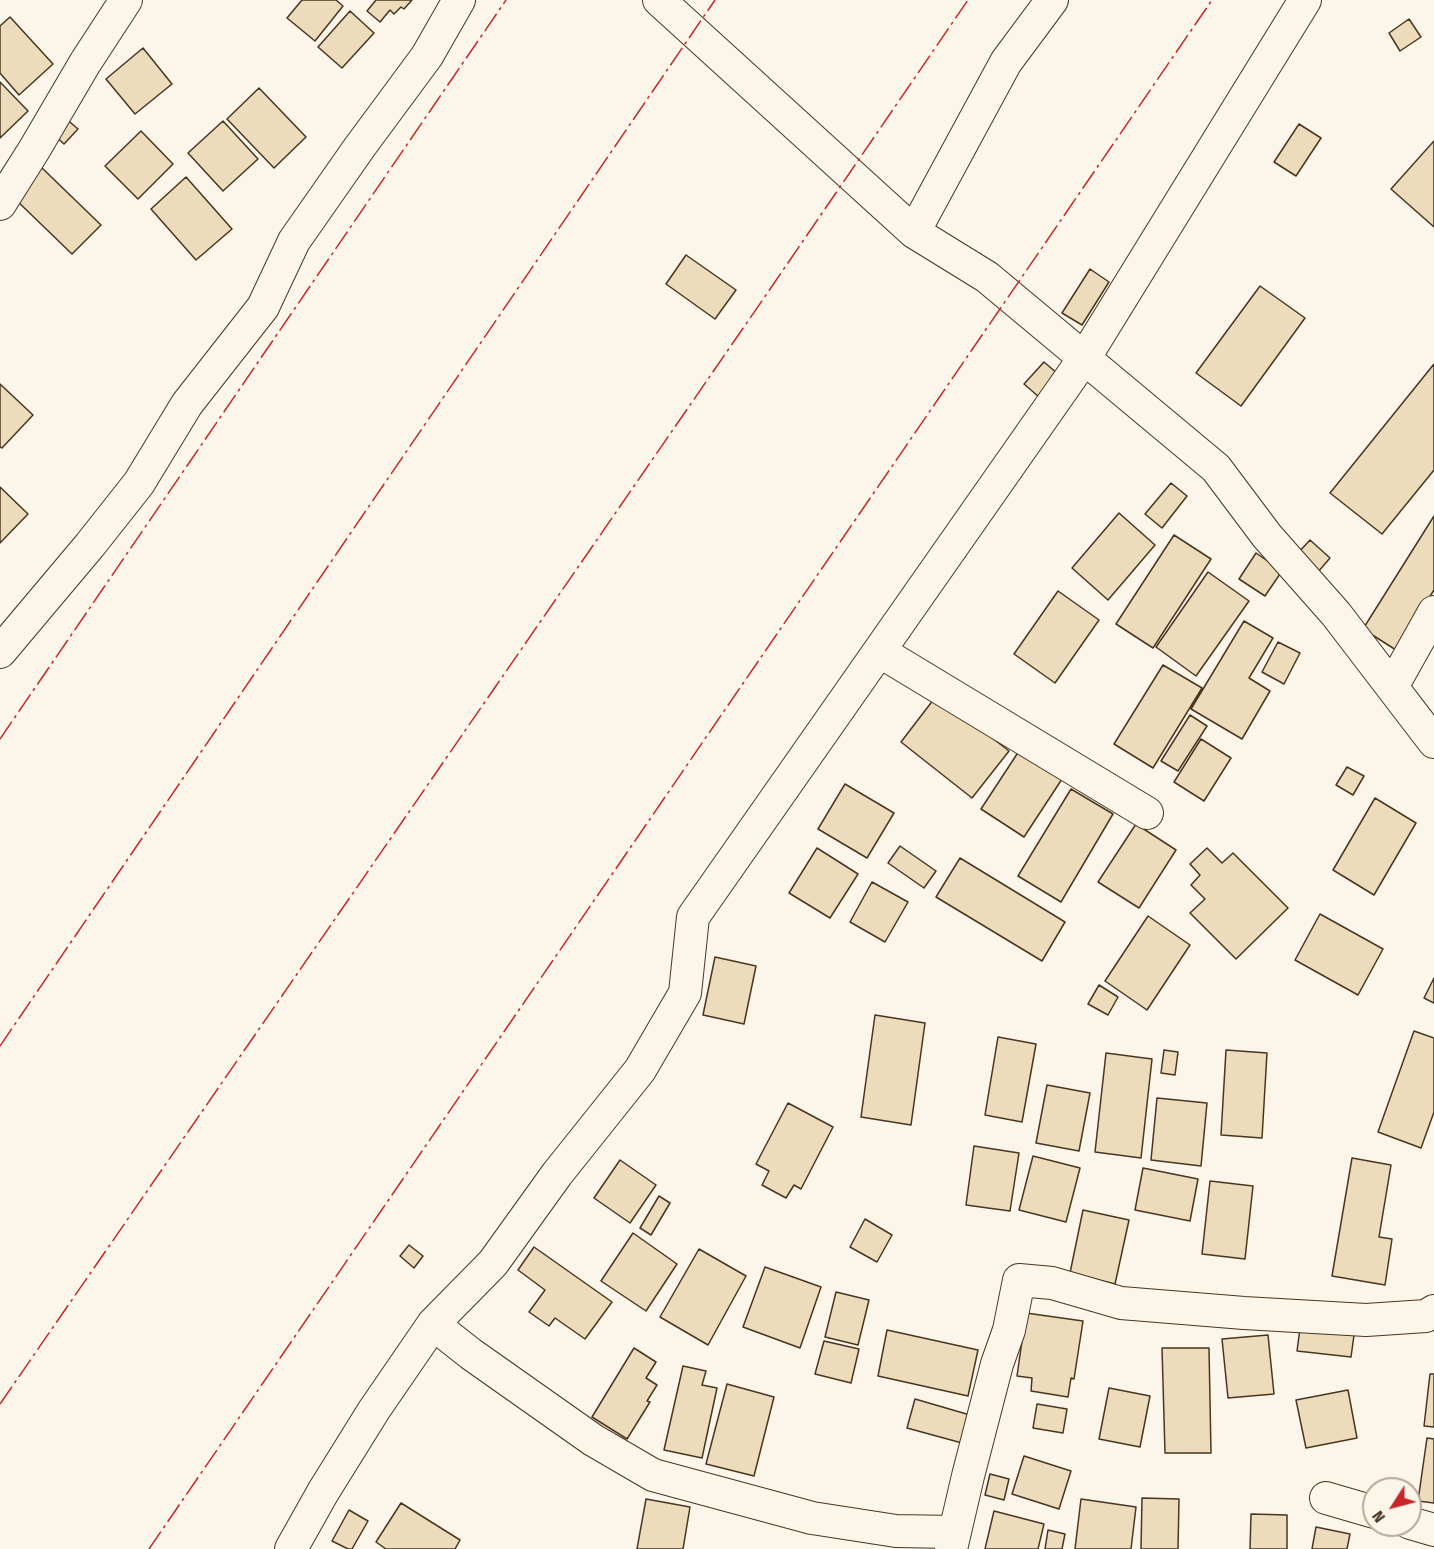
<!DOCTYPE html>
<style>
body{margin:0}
#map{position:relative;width:1434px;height:1549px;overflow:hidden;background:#fbf6e9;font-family:"Fira Sans Condensed",sans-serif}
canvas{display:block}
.north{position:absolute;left:1362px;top:1477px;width:60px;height:60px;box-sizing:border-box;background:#fbf6e9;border:2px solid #b4a999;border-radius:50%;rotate:234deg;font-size:16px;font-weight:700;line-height:24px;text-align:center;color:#4a3520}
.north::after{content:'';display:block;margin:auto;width:21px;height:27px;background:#c62828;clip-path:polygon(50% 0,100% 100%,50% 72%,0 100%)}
</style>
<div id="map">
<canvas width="1434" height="1549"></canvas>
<div class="north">N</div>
</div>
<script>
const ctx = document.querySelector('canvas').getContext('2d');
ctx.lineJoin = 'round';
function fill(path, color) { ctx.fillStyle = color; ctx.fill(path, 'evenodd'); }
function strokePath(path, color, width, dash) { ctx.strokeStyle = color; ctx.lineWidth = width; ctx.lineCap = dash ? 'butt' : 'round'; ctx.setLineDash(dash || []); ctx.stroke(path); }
const building = new Path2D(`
 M 302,0 L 336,0 L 343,6 L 315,41 L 287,18 Z
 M 376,0 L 412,0 L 404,9 L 401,7 L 394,14 L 390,10 L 380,22 L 367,11 Z
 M 350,11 L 374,33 L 342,68 L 318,47 Z
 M 10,17 L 53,64 L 19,95 L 0,73 L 0,26 Z
 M 1409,19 L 1421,37 L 1400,51 L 1389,33 Z
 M 143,48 L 172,84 L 135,114 L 106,79 Z
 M 0,82 L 28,111 L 0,138 Z
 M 259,88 L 306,137 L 274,168 L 227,119 Z
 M 64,117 L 78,129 L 64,144 L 51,132 Z
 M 223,121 L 258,159 L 223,191 L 188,153 Z
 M 1299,124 L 1321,138 L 1296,176 L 1274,162 Z
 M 141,131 L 173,164 L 138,199 L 105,166 Z
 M 1434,141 L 1434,227 L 1391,189 Z
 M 41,167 L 101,225 L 72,254 L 13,197 Z
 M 186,177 L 232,229 L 196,260 L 151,209 Z
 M 686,255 L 736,290 L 715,319 L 666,284 Z
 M 1090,269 L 1109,282 L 1082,325 L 1062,313 Z
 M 1260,286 L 1305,318 L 1241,406 L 1196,373 Z
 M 1044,362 L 1058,374 L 1039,397 L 1024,384 Z
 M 1434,364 L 1434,470 L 1382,534 L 1330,493 Z
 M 0,384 L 33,415 L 2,448 L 0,447 Z
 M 1171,483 L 1187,496 L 1162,528 L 1145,514 Z
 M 0,487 L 28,514 L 0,543 Z
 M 1119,513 L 1155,545 L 1108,600 L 1072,568 Z
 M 1434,516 L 1434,590 L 1396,650 L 1363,629 Z
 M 1174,535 L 1211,559 L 1153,648 L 1116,624 Z
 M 1310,540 L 1330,558 L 1318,572 L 1297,554 Z
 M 1256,553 L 1282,571 L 1265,596 L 1239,579 Z
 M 1208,572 L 1249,601 L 1196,676 L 1156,647 Z
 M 1058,591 L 1099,620 L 1055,683 L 1014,654 Z
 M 1244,621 L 1273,638 L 1249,678 L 1270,691 L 1242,739 L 1191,709 Z
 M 1278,642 L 1300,653 L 1284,684 L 1262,672 Z
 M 1163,665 L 1202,688 L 1153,768 L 1114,744 Z
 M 937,695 L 1009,751 L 972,798 L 901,742 Z
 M 1190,715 L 1207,726 L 1178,771 L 1161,761 Z
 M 1201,739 L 1231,758 L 1204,801 L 1174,782 Z
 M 1019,751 L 1062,779 L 1024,837 L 981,809 Z
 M 1347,767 L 1364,776 L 1353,795 L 1336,785 Z
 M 845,784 L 894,813 L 867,858 L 818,829 Z
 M 1071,789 L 1113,814 L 1061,902 L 1018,876 Z
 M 1375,798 L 1416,823 L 1374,895 L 1333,870 Z
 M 1136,824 L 1176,850 L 1139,908 L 1098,882 Z
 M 900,846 L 936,871 L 924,888 L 888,863 Z
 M 817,848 L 858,874 L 830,918 L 789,893 Z
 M 1207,848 L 1222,863 L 1233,853 L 1288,908 L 1236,959 L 1190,913 L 1205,899 L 1191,885 L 1200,875 L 1190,864 Z
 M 960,858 L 1065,922 L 1042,961 L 936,897 Z
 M 872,882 L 908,902 L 885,942 L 850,922 Z
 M 1320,914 L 1383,949 L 1358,995 L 1295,960 Z
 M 1148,916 L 1190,945 L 1147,1010 L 1105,981 Z
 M 715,957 L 756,966 L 744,1024 L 703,1015 Z
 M 1434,978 L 1434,1003 L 1424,998 Z
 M 1099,985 L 1118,997 L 1108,1015 L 1088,1004 Z
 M 875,1015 L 925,1023 L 911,1125 L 861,1117 Z
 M 1414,1031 L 1434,1038 L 1434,1112 L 1421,1148 L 1378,1132 Z
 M 998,1037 L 1036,1044 L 1022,1122 L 985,1115 Z
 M 1164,1050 L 1178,1052 L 1175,1075 L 1161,1073 Z
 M 1226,1050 L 1267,1053 L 1262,1138 L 1221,1135 Z
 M 1106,1053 L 1152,1059 L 1141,1158 L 1095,1152 Z
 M 1047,1085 L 1090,1093 L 1079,1151 L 1036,1143 Z
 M 1157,1098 L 1207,1103 L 1201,1166 L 1151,1160 Z
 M 788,1103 L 833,1127 L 801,1189 L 794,1185 L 786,1198 L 762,1185 L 769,1171 L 756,1164 Z
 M 974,1146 L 1019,1153 L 1010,1211 L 966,1205 Z
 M 1033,1156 L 1080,1168 L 1066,1222 L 1019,1210 Z
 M 1352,1158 L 1391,1165 L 1379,1237 L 1392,1239 L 1385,1285 L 1332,1276 Z
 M 620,1160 L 656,1185 L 630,1223 L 594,1198 Z
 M 1143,1168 L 1198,1179 L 1190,1221 L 1135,1210 Z
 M 1210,1181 L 1253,1186 L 1245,1259 L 1202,1254 Z
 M 659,1196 L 670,1203 L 651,1235 L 640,1228 Z
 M 1083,1210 L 1129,1220 L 1115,1284 L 1070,1273 Z
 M 865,1219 L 892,1235 L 877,1262 L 850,1247 Z
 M 633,1233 L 677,1264 L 646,1311 L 601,1281 Z
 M 409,1245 L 423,1256 L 414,1268 L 400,1256 Z
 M 534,1247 L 612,1302 L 585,1339 L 555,1318 L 549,1326 L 529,1312 L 545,1290 L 518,1270 Z
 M 699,1249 L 746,1276 L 708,1345 L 660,1317 Z
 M 765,1267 L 821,1287 L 800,1348 L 743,1327 Z
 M 836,1292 L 869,1300 L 858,1345 L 825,1337 Z
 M 1026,1313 L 1083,1321 L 1074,1379 L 1071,1378 L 1068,1397 L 1031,1391 L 1032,1378 L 1017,1376 Z
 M 1301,1321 L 1355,1328 L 1351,1357 L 1297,1351 Z
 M 887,1330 L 978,1350 L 968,1396 L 878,1376 Z
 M 1268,1335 L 1274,1394 L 1228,1398 L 1222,1339 Z
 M 824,1341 L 859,1349 L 851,1383 L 815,1374 Z
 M 634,1348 L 656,1362 L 646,1378 L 657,1385 L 647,1401 L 650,1402 L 627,1439 L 592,1417 Z
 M 1162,1348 L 1209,1348 L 1211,1453 L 1165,1453 Z
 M 683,1366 L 706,1371 L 702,1385 L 717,1388 L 702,1458 L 664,1450 Z
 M 1430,1374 L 1434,1374 L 1434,1427 L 1424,1426 Z
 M 727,1384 L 774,1397 L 754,1476 L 706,1464 Z
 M 1109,1388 L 1150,1396 L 1140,1447 L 1099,1439 Z
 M 1348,1390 L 1357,1438 L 1306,1448 L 1296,1400 Z
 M 915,1399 L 970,1415 L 962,1443 L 907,1428 Z
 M 1037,1404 L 1067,1409 L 1063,1433 L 1033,1428 Z
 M 1427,1438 L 1434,1439 L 1434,1503 L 1418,1501 Z
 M 1024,1456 L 1071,1471 L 1059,1509 L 1012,1494 Z
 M 990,1474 L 1009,1479 L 1004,1500 L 985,1495 Z
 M 1142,1498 L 1179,1499 L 1178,1549 L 1141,1549 Z
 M 646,1499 L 690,1507 L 683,1549 L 637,1549 Z
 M 1081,1499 L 1136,1507 L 1131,1549 L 1075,1549 Z
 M 401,1503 L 460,1540 L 455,1549 L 386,1549 L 376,1542 Z
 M 349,1510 L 368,1521 L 352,1549 L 348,1549 L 332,1541 Z
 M 994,1511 L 1044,1524 L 1038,1549 L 985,1549 Z
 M 1251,1514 L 1287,1515 L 1287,1549 L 1250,1549 Z
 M 1316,1527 L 1350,1534 L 1347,1549 L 1312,1549 Z
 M 1048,1530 L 1065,1534 L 1062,1549 L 1045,1549 Z`);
const minor = new Path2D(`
 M 659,0 L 914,232 L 987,277 L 1216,468 L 1267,536 L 1336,614 L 1434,742
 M 0,204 L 34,150 L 85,63 L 126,0
 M 914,232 L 1006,62 L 1052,0
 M 879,651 L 1147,813
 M 0,652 L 90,545 L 139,483 L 187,404 L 263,307 L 294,241 L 359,148 L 427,56 L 459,0
 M 1392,687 L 1434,612
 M 433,1324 L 471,1354 L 593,1440 L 653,1475 L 812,1518 L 896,1531 L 955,1532
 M 1326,1498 L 1374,1512
 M 1410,1523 L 1434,1530
 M 291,1549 L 323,1492 L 374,1410 L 433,1324 L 493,1263 L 557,1174 L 640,1070 L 685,993 L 693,917 L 1085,357 L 1305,0
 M 951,1549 L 968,1476 L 997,1364 L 1009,1330 L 1019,1280 L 1052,1283 L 1121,1303 L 1244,1313 L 1366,1320 L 1426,1316 L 1434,1311`);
const power = new Path2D(`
 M 0,739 L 506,0
 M 0,1046 L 715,0
 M 0,1404 L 766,295 L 968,0
 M 149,1549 L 1212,0`);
fill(building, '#ecdcbc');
strokePath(building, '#4a3520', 1.5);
strokePath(minor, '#4a3520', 34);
strokePath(minor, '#fbf6e9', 32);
strokePath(power, '#c62828', 1.5, [21, 4.5, 3, 4.5]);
</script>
